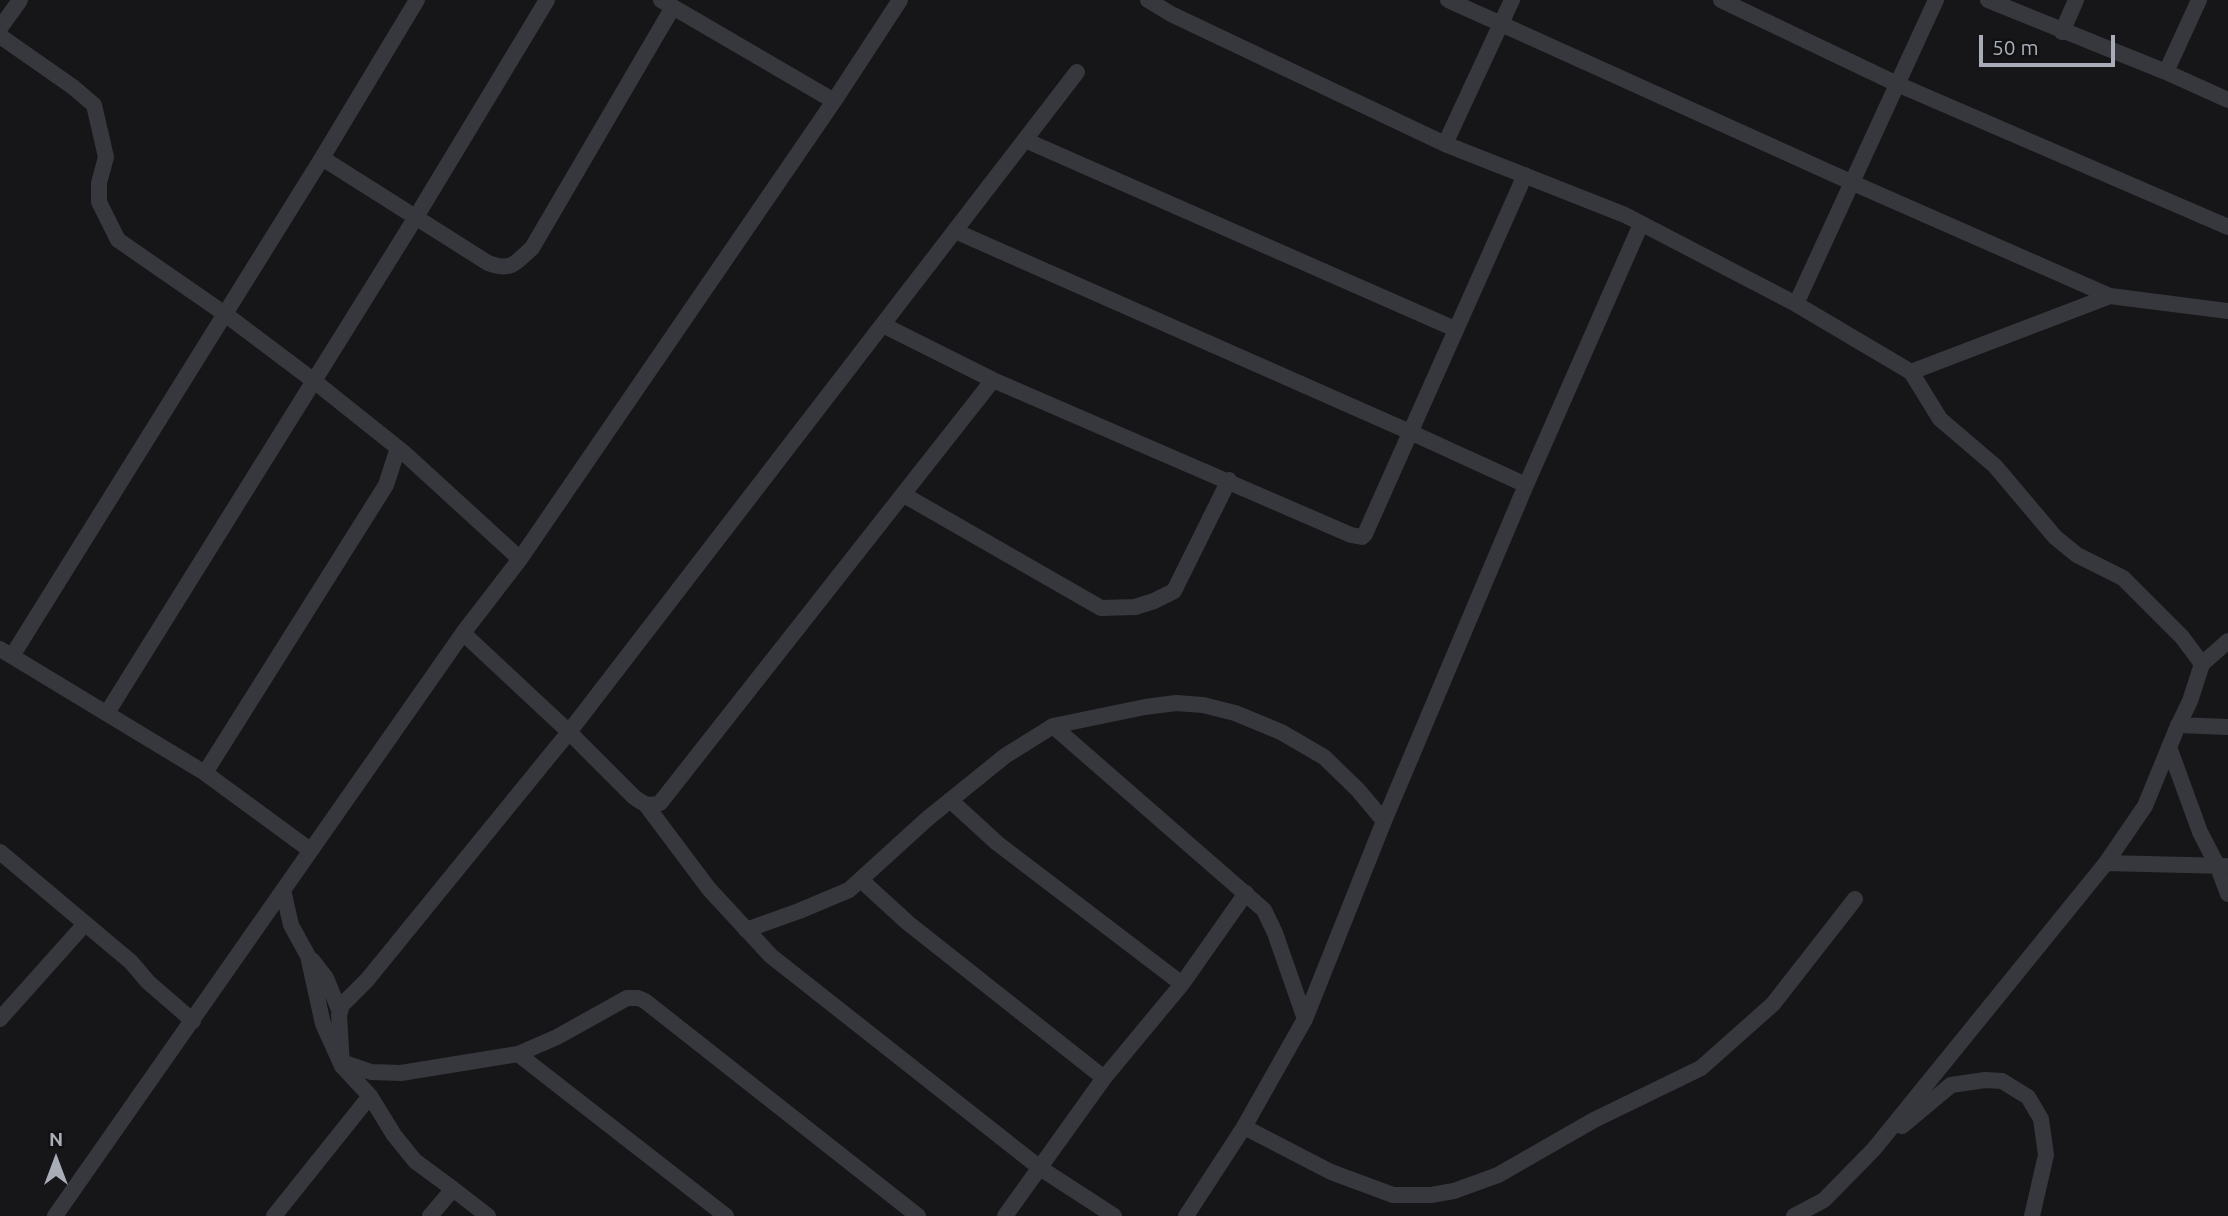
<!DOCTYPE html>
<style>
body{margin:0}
#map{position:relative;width:2228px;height:1216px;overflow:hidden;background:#161618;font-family:Ubuntu,sans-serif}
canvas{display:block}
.north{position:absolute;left:21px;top:1125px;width:70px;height:70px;-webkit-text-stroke:5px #111113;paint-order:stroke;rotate:0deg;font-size:19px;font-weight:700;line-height:28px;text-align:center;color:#a8adb8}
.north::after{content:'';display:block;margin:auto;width:24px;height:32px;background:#a8adb8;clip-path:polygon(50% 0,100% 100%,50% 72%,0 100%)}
.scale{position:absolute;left:1979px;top:35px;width:136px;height:32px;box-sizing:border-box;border:4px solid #a8adb8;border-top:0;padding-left:9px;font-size:21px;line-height:24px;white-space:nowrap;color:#a8adb8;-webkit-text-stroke:5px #111113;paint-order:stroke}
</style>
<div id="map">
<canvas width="2228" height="1216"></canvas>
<div class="north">N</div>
<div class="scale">50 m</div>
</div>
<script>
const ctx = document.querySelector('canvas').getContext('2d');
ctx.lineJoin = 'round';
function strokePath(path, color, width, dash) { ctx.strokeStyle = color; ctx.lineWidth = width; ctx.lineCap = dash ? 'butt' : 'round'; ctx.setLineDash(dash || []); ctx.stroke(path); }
const minor = new Path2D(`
 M 661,0 L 834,101
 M 1148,0 L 1171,14 L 1445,144 L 1625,215 L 1796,304 L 1911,372 L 1940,419 L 1995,466 L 2055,537 L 2077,555 L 2123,578 L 2182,637 L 2202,664 L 2190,701 L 2177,728 L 2145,806 L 2106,863 L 1874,1149 L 1824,1200 L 1794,1216
 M 1448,0 L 1853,183 L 2110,296
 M 1721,0 L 1897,84 L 2228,227
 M 1988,0 L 2166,72 L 2228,100
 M 0,28 L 20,0
 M 2062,32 L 2076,0
 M 0,36 L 73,87 L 94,105 L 106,157 L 99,183 L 99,202 L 118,240 L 225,314 L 314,381 L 403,452 L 520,559
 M 2166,72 L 2199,0
 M 1025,140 L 1455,329
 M 1445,144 L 1512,0
 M 322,158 L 488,263 C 512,272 515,263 532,248 L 673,7
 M 955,231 L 1410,432 L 1526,485
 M 1796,304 L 1936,0
 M 883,325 L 993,380 L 1351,535 L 1362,537 L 1365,534 L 1525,175
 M 1911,372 L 2110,296 L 2228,311
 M 904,495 L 1101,608 L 1135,607 L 1154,601 L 1174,591 L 1229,480
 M 463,633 L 569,732 L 634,797 C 643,804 649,807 660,803 L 993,380
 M 0,649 L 205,773 L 310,850
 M 12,656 L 322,158 L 417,0
 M 2202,664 L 2228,641
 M 107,713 L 416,217 L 547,0
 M 2178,725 L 2228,727
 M 1053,726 L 1264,910 L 1275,933 L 1305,1019
 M 2169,747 L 2200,832 L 2217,865 L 2228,894
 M 205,773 L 386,485 L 398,448
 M 950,800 L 997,843 L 1182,984
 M 646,805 L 709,889 L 771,956 L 1040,1168 L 1114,1216
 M 0,852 L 131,962 L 148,982 L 193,1021
 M 2106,863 L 2226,866
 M 861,880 L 908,923 L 1104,1078
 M 283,890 L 291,925 L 308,956 L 323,1024 L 342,1066 L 370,1096 L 394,1135 L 415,1161 L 453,1189 L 430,1216
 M 746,930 L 799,911 L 849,890 L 927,819 L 1005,756 L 1053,726 L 1145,707 L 1176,703 L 1203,705 L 1235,713 L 1281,732 L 1324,757 L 1358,790 L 1384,821
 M 312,960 L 326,978 L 340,1012
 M 0,1019 L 84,925
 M 518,1054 L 726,1216
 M 342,1062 L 371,1072 L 401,1073 L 518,1054 L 557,1037 L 627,998 L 638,998 L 645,1001 L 918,1216
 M 342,1066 L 339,1015 L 342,1005 L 367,980 L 569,732 L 1077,72
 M 1902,1126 L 1951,1085 L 1985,1080 L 2002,1081 L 2028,1097 L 2041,1119 L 2046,1155 L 2032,1216
 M 1244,1127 L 1331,1172 L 1393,1195 L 1431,1195 L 1454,1191 L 1498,1175 L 1594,1120 L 1701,1068 L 1773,1004 L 1855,899
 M 453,1189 L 488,1216
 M 55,1216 L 463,633 L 520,559 L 834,101 L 900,0
 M 274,1216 L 370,1096
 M 1005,1216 L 1104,1078 L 1182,984 L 1246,893
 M 1186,1216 L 1244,1127 L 1305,1019 L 1384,821 L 1526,485 L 1641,224`);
strokePath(minor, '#37383d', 16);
</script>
